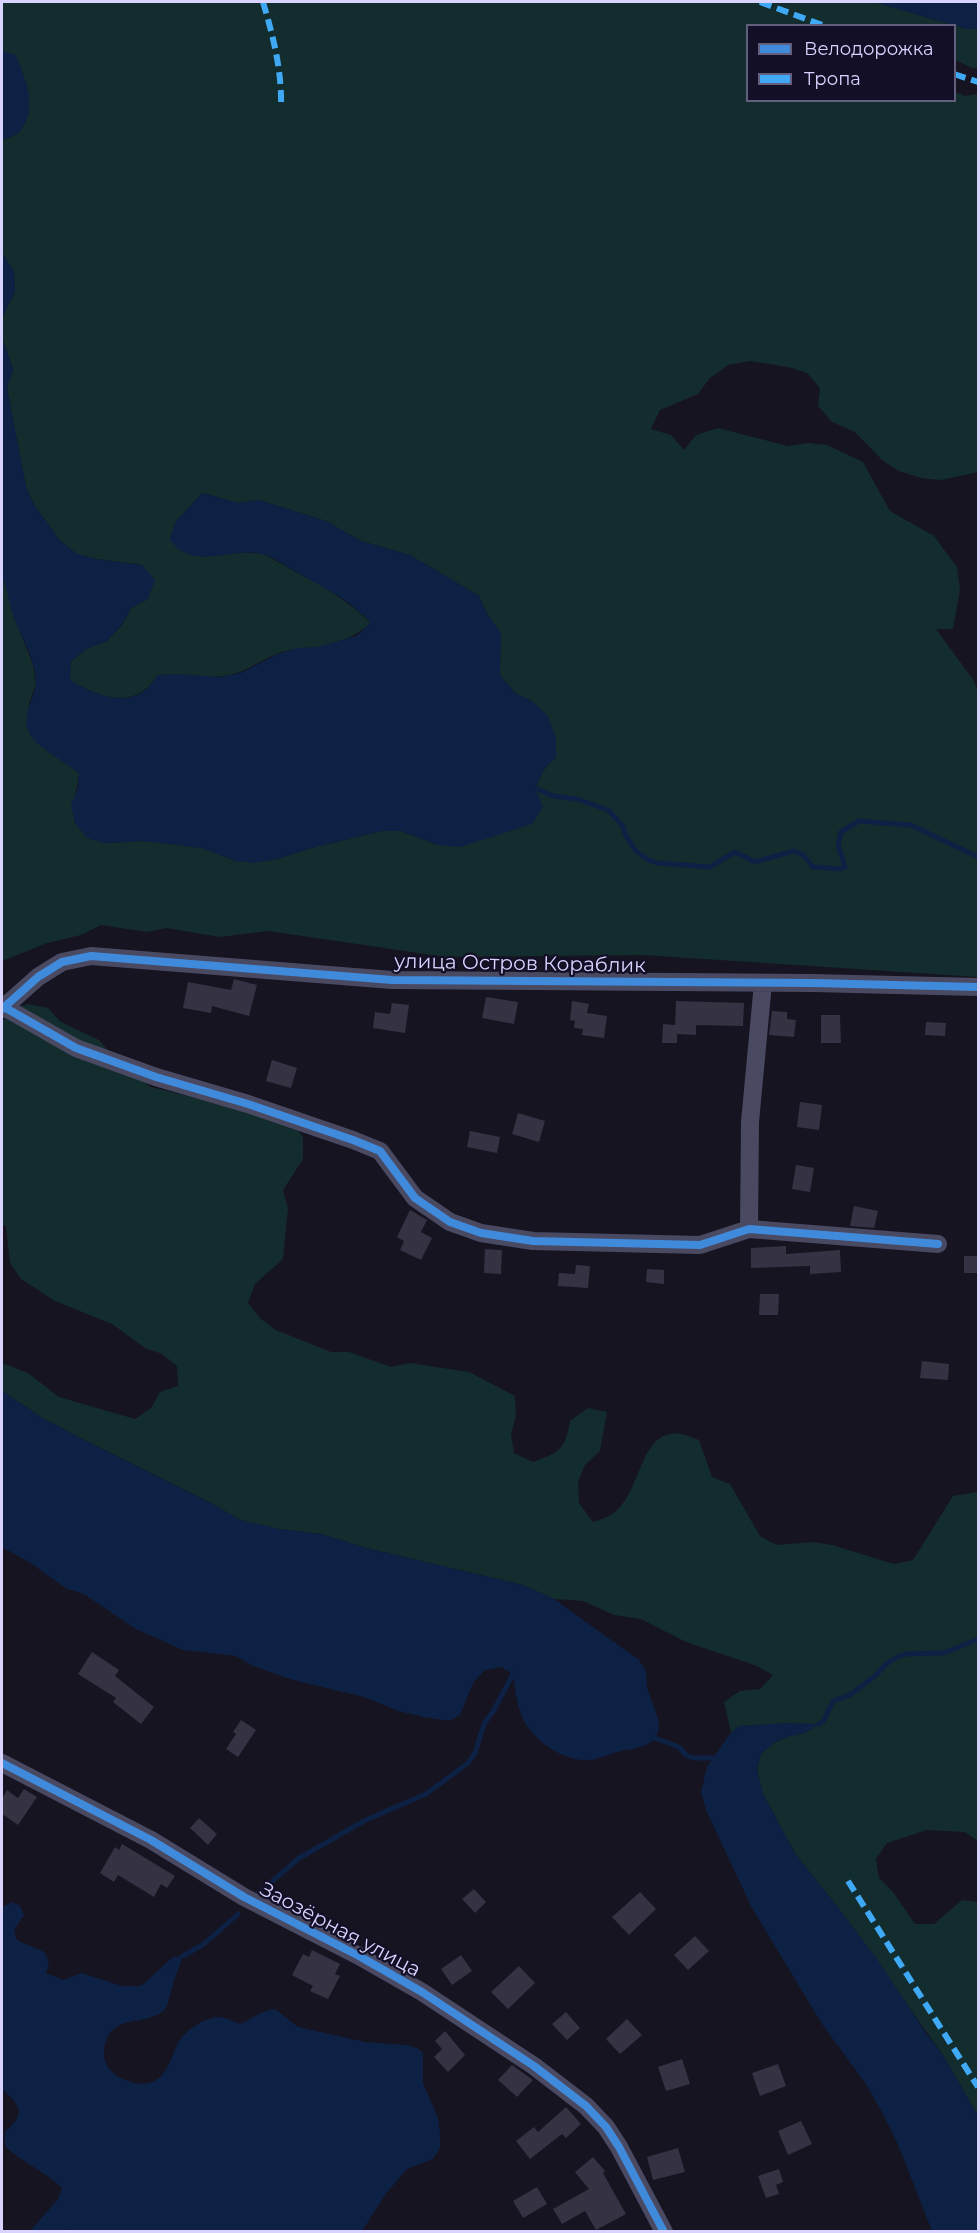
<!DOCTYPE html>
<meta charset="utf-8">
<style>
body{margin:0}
#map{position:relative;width:980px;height:2233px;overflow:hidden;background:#161421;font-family:Montserrat,sans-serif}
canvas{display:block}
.frame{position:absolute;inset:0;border:3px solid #d9d4ff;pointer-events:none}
.legend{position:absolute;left:746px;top:24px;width:210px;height:78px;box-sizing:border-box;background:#130f26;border:2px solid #625e7d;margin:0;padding:8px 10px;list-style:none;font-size:18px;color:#d9d4ff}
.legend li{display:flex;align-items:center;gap:12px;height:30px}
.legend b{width:30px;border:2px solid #625e7d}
</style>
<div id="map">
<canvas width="980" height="2233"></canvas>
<div class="frame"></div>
<ul class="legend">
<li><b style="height:8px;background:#408adc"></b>Велодорожка</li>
<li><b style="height:8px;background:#3fa9f5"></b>Тропа</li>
</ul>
</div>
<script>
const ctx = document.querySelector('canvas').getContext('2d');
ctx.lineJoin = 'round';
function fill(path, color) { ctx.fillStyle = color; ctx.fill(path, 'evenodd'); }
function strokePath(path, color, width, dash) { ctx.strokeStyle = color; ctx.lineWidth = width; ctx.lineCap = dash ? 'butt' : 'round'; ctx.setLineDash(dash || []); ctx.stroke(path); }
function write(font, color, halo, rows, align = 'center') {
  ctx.font = font + ' Montserrat,sans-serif'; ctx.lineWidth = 4.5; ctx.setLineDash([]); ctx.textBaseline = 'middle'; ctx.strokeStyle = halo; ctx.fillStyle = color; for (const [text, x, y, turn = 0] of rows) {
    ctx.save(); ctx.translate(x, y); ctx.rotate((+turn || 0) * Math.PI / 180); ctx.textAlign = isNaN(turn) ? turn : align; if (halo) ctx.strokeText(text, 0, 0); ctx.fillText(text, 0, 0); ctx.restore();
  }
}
const green = new Path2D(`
 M 2,2 L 874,2 L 967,29 L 978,29 L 978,68 L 972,68 L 955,60 L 954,26 L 748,26 L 748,100 L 954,100 L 955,92 L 965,96 L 978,94 L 978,472 L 941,480 L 921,478 L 899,471 L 883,461 L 855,432 L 832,422 L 818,406 L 820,388 L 807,373 L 788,367 L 750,361 L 728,365 L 710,378 L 698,394 L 660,410 L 651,429 L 671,435 L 684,450 L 696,435 L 718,428 L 788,446 L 808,443 L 827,445 L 863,462 L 890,511 L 934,536 L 957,567 L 960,590 L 953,629 L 936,629 L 974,681 L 978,692 L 978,977 L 643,955 L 446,957 L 268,931 L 220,937 L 166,928 L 147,932 L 101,925 L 81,935 L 47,943 L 2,961 L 2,577 L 9,593 L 12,611 L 33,665 L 36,684 L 29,704 L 34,739 L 79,773 C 77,794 71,801 75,823 L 105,843 L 144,841 L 185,845 L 202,848 L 236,861 L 277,859 L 315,847 L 382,831 L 401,831 L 438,845 L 535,788 L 543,771 L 556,757 L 532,701 L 515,693 L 500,675 L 500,633 L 487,614 L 479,596 L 410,555 L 361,541 L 326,521 L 259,500 L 238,503 L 202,493 L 175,523 L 202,557 L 243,552 L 264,554 L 301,575 L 322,585 L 358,611 L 371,623 C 356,636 338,644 318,647 C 304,649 291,648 277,654 C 257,662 246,673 223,676 C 202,679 180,674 159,675 C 154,680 150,686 146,689 C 122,708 92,693 69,680 L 71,661 L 86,649 L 107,641 L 122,625 L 131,608 L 148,599 L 142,565 L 96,559 L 77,554 L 60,541 L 34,505 L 26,487 L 7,388 L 13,369 L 2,338 L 2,318 L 15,292 L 14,272 L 2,252 L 2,140 L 18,133 L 16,56 L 2,51 Z
 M 28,1004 L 48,1008 L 61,1022 L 99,1040 L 119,1063 L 151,1087 L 291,1121 L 303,1137 L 303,1159 L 283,1190 L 288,1208 L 283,1259 L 255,1284 L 248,1303 L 261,1319 L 276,1330 L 331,1352 L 349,1352 L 391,1367 L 410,1363 L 469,1372 L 515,1396 L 516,1416 L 511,1434 L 514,1453 L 533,1462 C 560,1452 565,1450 570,1421 L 588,1408 L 607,1412 L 600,1451 L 585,1465 L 578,1482 L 579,1503 L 593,1522 C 599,1520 606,1518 611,1515 C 643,1495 638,1427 681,1434 C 687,1435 693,1438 699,1440 L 712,1477 L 730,1484 L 760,1536 L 776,1545 L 814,1542 L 832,1545 L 894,1564 L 913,1560 L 953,1496 L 978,1492 L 978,1841 L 965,1832 L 927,1830 L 887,1843 L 876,1859 L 879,1878 L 893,1892 L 915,1924 L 934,1924 L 962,1900 L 978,1902 L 978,2116 L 943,2055 L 837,1906 L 796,1855 L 763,1794 L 757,1770 L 761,1754 L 775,1742 L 790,1736 L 805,1733 L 818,1724 L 739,1726 L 731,1733 L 724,1702 L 740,1691 L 760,1689 L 773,1675 L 757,1666 L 686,1642 L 641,1619 L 614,1615 L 583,1601 L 554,1599 L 523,1585 L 366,1548 L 321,1534 L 279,1529 L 240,1520 L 213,1504 L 80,1438 L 41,1417 L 2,1391 L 2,1363 L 28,1373 L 59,1397 L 135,1419 L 151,1408 L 160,1392 L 178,1386 L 177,1366 L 162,1354 L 145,1348 L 112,1324 L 55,1301 L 21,1279 L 10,1263 L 6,1226 L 2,1226 L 2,1022 L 11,1009 Z`);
const water = new Path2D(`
 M 874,2 L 978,2 L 978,29 L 967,29 Z
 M 2,51 L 16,55 C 25,80 40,108 19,132 C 15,136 7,138 2,140 Z
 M 2,252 L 14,272 L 15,292 L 2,318 Z
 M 2,338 L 13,369 L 7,388 L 26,487 L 34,505 L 60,541 L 77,554 L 96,559 L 142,565 L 155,580 L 148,599 L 131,608 L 122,624 L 107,641 L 86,649 L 71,661 L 70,680 C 92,693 122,708 146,690 C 150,686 154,680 158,675 L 178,674 L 219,677 L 241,673 L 278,654 L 298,648 L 318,647 L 356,636 L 371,623 C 350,599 321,587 295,571 C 285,566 273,556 262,554 C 237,548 208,564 183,552 C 178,550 174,544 170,540 L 175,523 L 202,493 L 238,503 L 259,500 L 326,521 L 361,541 L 410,555 L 479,596 L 487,614 L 501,633 L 500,675 L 515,693 L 532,701 L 547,715 L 556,737 L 556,757 L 543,771 L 535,788 L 543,807 L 532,824 L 460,847 L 438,845 L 401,831 L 382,831 L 315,847 L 277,859 L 255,863 L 236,861 L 202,848 L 144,841 L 105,843 L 87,838 L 75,823 L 71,805 L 78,788 L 79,773 C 67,764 43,750 34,740 C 16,718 35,702 36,682 C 36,658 19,635 12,612 C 9,600 7,589 2,577 Z
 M 2,1391 L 41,1417 L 80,1438 L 213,1504 L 240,1520 L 279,1529 L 321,1534 L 366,1548 L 523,1585 L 554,1599 L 639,1660 C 641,1664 645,1668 646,1672 C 647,1676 646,1681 647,1686 C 649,1700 666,1724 655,1738 C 647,1749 628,1749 617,1752 C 607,1755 600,1759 590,1760 C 565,1762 534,1742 523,1719 C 517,1706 515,1689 513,1675 L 502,1667 L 485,1670 L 473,1683 L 460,1715 L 449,1721 L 424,1717 L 398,1711 L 364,1697 L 293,1680 L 253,1666 L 236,1656 L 183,1650 L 136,1629 L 84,1594 L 67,1589 L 29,1562 L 2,1547 Z
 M 787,1723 L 819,1724 L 805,1733 L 790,1736 L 775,1742 L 761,1754 L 757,1770 L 763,1794 L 796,1855 L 837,1906 L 877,1959 L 926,2033 L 943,2055 L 978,2116 L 978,2231 L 932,2231 L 899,2147 L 884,2116 L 866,2084 L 822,2024 L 752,1908 L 706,1810 L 701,1792 L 707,1767 L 729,1735 L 739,1726 Z
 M 13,1902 L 20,1906 L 24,1915 L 14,1930 L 17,1940 L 44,1952 L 49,1962 L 46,1973 L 63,1980 L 82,1973 L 122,1986 L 141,1986 L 173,1957 L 183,1956 C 179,1967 174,1979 171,1991 C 169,1997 169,2003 166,2008 C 152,2025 124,2015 109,2034 C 104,2041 103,2053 105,2061 C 110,2078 141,2090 156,2080 C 168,2072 172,2056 177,2045 C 184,2031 203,2018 218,2017 C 225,2017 233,2021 240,2024 C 253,2018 262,2010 275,2009 L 298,2027 L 365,2042 L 406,2045 L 417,2048 L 423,2053 L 423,2083 L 438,2118 L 440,2134 L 440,2148 L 433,2159 L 407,2169 L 385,2195 L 362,2231 L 75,2232 L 67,2229 L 62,2231 L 30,2231 L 58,2199 L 62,2188 C 45,2171 22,2163 5,2146 L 5,2132 C 26,2114 21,2105 2,2089 L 2,1907 Z`);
const stream = new Path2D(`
 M 535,788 L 553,796 L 577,799 L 608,810 L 623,826 L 626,836 L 636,851 L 648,860 L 657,863 L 710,867 L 735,852 L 753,861 L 758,861 L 794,851 L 803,855 L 813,867 L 841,869 L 845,867 L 838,845 L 841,832 L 859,821 L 911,825 L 978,857
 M 819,1724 L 824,1720 L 833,1701 L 850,1695 L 876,1675 L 885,1665 L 897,1657 L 906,1654 L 944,1653 L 978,1639
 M 655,1738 L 679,1747 L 686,1755 L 693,1758 L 713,1758
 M 261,1891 L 299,1858 L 364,1821 L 426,1794 L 468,1763 L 475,1753 L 484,1724 L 494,1710 L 513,1674
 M 183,1956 L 204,1944 L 238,1914`);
const building = new Path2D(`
 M 234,979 L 257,985 L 249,1016 L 212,1006 L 211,1013 L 183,1008 L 188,982 L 231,990 Z
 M 486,997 L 518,1002 L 514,1024 L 482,1018 Z
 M 572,1001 L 589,1004 L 587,1013 L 607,1016 L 604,1038 L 582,1035 L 583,1029 L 574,1028 L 575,1021 L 570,1020 Z
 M 676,1001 L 744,1003 L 743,1026 L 696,1025 L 696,1035 L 677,1034 L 677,1043 L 662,1043 L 663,1024 L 675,1025 Z
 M 392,1003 L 409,1005 L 405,1033 L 373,1028 L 375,1012 L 390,1014 Z
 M 772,1011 L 787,1012 L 787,1019 L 796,1020 L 794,1037 L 769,1035 Z
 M 821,1015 L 840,1015 L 841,1043 L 821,1043 Z
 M 926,1022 L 946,1023 L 945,1036 L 925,1035 Z
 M 272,1060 L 297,1068 L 291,1088 L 266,1081 Z
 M 800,1102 L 822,1105 L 819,1130 L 797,1127 Z
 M 518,1113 L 545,1121 L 539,1142 L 512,1134 Z
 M 470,1131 L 500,1137 L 497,1153 L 467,1147 Z
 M 796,1165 L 814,1168 L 810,1192 L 792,1189 Z
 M 854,1206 L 878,1211 L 874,1228 L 850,1226 Z
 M 410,1210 L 427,1220 L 421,1232 L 432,1238 L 421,1260 L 400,1250 L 404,1241 L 397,1237 Z
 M 786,1246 L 786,1254 L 840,1250 L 841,1272 L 810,1274 L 810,1266 L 751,1268 L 751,1248 Z
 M 485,1249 L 502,1250 L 501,1274 L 484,1273 Z
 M 964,1256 L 978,1256 L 978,1273 L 964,1273 Z
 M 576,1265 L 590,1266 L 588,1288 L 558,1286 L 559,1273 L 575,1274 Z
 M 647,1269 L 664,1270 L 664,1284 L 646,1282 Z
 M 760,1294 L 779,1294 L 778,1315 L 759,1315 Z
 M 922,1361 L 949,1364 L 948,1380 L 920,1378 Z
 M 92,1652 L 119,1670 L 115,1676 L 154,1707 L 141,1724 L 113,1702 L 116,1698 L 78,1674 Z
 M 241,1720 L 256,1730 L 238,1757 L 226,1749 L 236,1734 L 233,1732 Z
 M 24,1789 L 37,1797 L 18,1825 L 2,1814 L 2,1799 L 7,1790 L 18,1798 Z
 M 199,1818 L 217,1834 L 208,1845 L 190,1828 Z
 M 122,1844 L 175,1876 L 167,1888 L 161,1884 L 154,1897 L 118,1875 L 114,1882 L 100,1873 L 115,1847 L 119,1850 Z
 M 474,1889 L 486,1902 L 475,1913 L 462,1899 Z
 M 640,1892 L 656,1909 L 629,1935 L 612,1917 Z
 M 695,1936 L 709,1951 L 688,1970 L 674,1955 Z
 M 312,1950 L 340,1964 L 335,1974 L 340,1976 L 328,1999 L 310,1991 L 313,1986 L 292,1975 L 303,1954 L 309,1957 Z
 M 461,1955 L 472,1971 L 452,1985 L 441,1969 Z
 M 519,1966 L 535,1983 L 508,2009 L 491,1992 Z
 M 566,2012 L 580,2028 L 567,2040 L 552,2024 Z
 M 627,2019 L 642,2035 L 620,2054 L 606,2039 Z
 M 445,2031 L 465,2055 L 448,2072 L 434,2057 L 442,2049 L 435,2041 Z
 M 682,2059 L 690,2084 L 666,2091 L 658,2067 Z
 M 778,2064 L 786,2086 L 760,2096 L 752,2073 Z
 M 512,2065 L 533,2080 L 517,2097 L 498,2080 Z
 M 566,2107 L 581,2124 L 566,2138 L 562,2134 L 530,2159 L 516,2141 L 534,2127 L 538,2132 Z
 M 801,2121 L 812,2144 L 788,2155 L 778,2131 Z
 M 678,2148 L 685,2172 L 653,2180 L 647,2157 Z
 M 593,2157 L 605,2171 L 603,2173 L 626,2214 L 596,2230 L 585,2211 L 562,2224 L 553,2209 L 589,2189 L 575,2172 Z
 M 779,2169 L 783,2182 L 776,2185 L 779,2194 L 766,2198 L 758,2176 Z
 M 537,2187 L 547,2204 L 523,2218 L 513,2201 Z`);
const street = new Path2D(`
 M 4,1007 L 76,1048 L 156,1077 L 248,1104 L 353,1140 L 380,1151 L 415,1198 L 450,1222 L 481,1233 L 533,1241 L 700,1245 L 749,1229 L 938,1244
 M 2,1009 L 38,977 L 62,962 L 91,956 L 392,980 L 813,983 L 978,987
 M 749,1229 L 750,1122 L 763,983
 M 2,1763 L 151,1840 L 244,1897 L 359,1956 L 422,1992 L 534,2066 L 586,2106 L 606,2127 L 619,2147 L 664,2232`);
const quiet = new Path2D(`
 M 263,2 C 273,36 282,70 281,107
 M 760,2 L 825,26
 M 954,74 L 978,82
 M 848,1881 L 978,2087`);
const cycleway = new Path2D(`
 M 4,1007 L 76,1048 L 156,1077 L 248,1104 L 353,1140 L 380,1151 L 415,1198 L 450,1222 L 481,1233 L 533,1241 L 700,1245 L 749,1229 L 938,1244
 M 2,1009 L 38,977 L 62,962 L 91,956 L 392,980 L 813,983 L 978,987
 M 2,1763 L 151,1840 L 244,1897 L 359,1956 L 422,1992 L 534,2066 L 586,2106 L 606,2127 L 619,2147 L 664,2232`);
const streetNames = [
 ["улица Остров Кораблик",520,964,1],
 ["Заозёрная улица",340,1930,28]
];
fill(green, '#132c2d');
fill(water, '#0d2144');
strokePath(stream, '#0d2144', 5);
fill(building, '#343243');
strokePath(street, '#4a4962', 18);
strokePath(quiet, '#3fa9f5', 6, [12, 6]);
strokePath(cycleway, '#408adc', 8);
write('20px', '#d9d4ff', '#130f26', streetNames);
</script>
